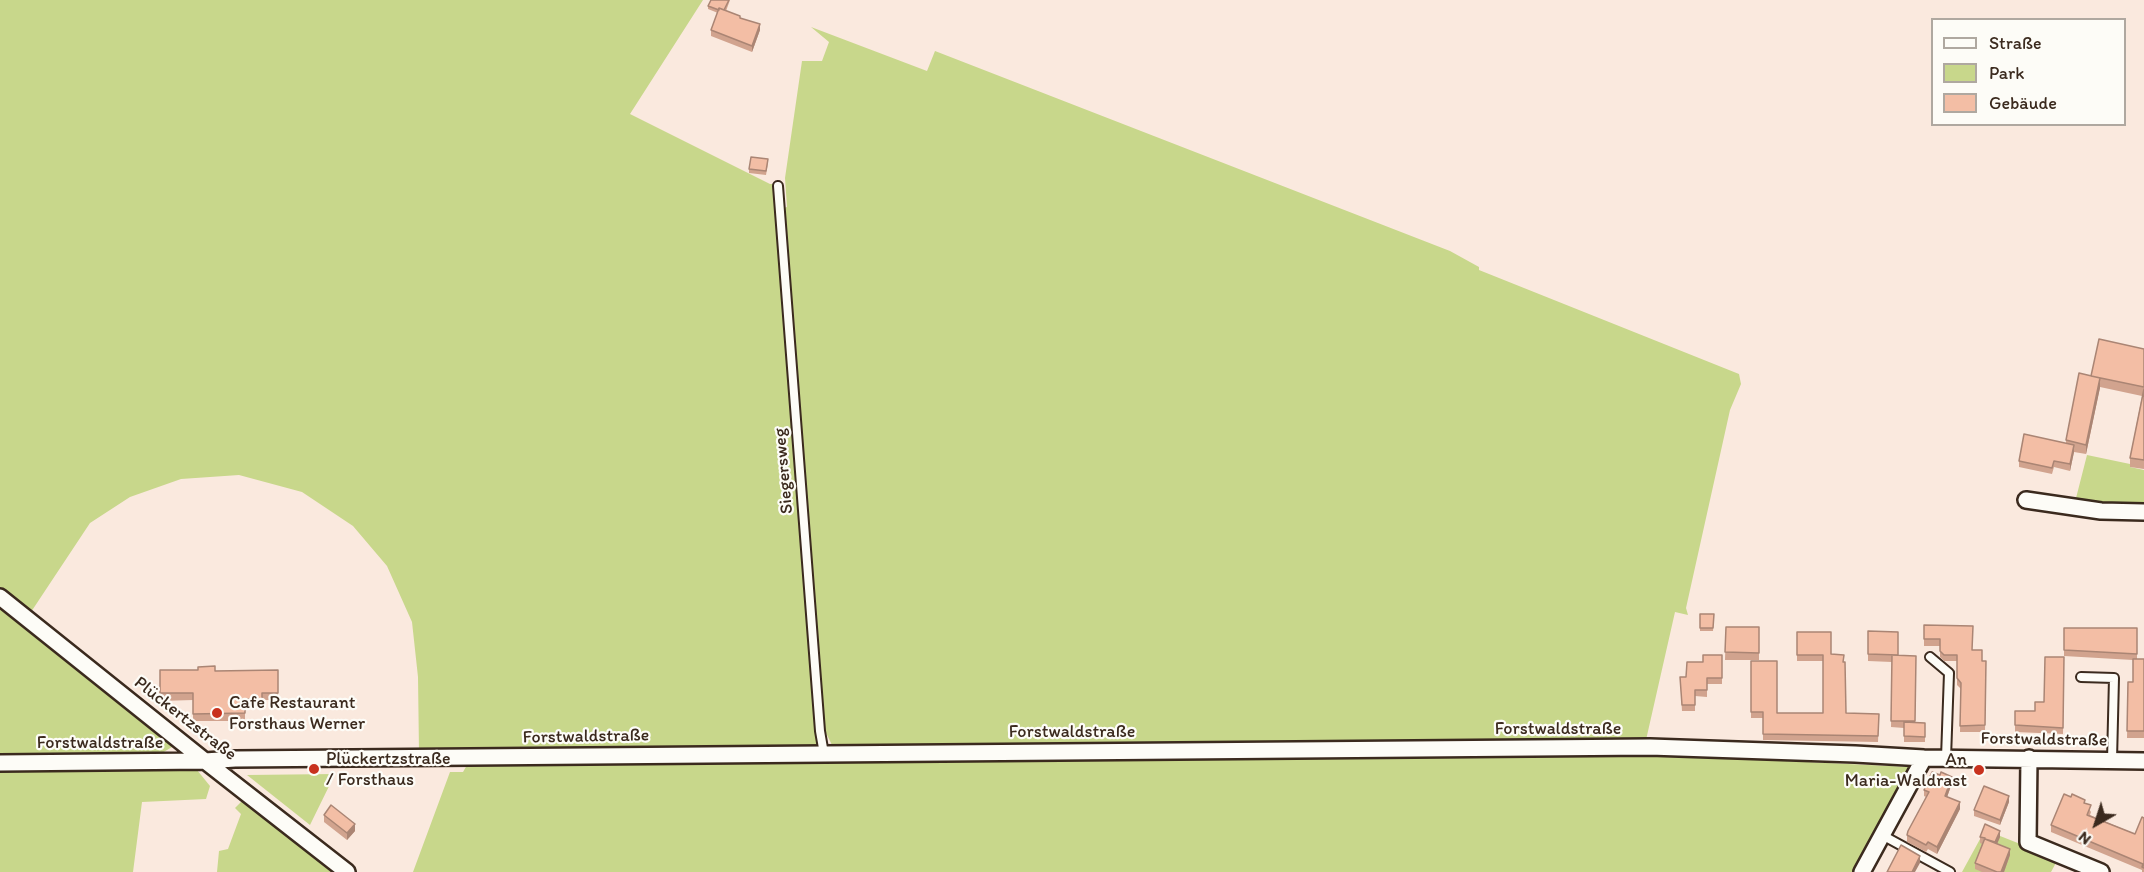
<!DOCTYPE html>
<meta charset="utf-8">
<style>
body{margin:0}
#map{position:relative;width:2144px;height:872px;overflow:hidden;background:#fae9de;font-family:Itim,sans-serif}
canvas{display:block}
.legend{position:absolute;left:1931px;top:18px;width:195px;height:108px;box-sizing:border-box;background:#fdfcf7;border:2px solid #afa8a0;margin:0;padding:8px 10px;list-style:none;font-size:18px;color:#3b2a1e}
.legend li{display:flex;align-items:center;gap:12px;height:30px}
.legend b{width:30px;border:2px solid #afa8a0}
.north{position:absolute;left:2066px;top:794px;width:60px;height:60px;-webkit-text-stroke:4px #fdfcf7;paint-order:stroke;rotate:219deg;font-size:16px;font-weight:700;line-height:24px;text-align:center;color:#3b2a1e}
.north::after{content:'';display:block;margin:auto;width:21px;height:27px;background:#3b2a1e;clip-path:polygon(50% 0,100% 100%,50% 72%,0 100%)}
</style>
<div id="map">
<canvas width="2144" height="872"></canvas>
<ul class="legend">
<li><b style="height:8px;background:#fdfcf7"></b>Straße</li>
<li><b style="height:16px;background:#c8d78b"></b>Park</li>
<li><b style="height:16px;background:#f3bea5"></b>Gebäude</li>
</ul>
<div class="north">N</div>
</div>
<script>
const ctx = document.querySelector('canvas').getContext('2d');
ctx.lineJoin = 'round';
function fill(path, color) { ctx.fillStyle = color; ctx.fill(path, 'evenodd'); }
function strokePath(path, color, width, dash) { ctx.strokeStyle = color; ctx.lineWidth = width; ctx.lineCap = dash ? 'butt' : 'round'; ctx.setLineDash(dash || []); ctx.stroke(path); }
function write(font, color, halo, rows, align = 'center') {
  ctx.font = font + ' Itim,sans-serif'; ctx.lineWidth = 4.5; ctx.setLineDash([]); ctx.textBaseline = 'middle'; ctx.strokeStyle = halo; ctx.fillStyle = color; for (const [text, x, y, turn = 0] of rows) {
    ctx.save(); ctx.translate(x, y); ctx.rotate((+turn || 0) * Math.PI / 180); ctx.textAlign = isNaN(turn) ? turn : align; if (halo) ctx.strokeText(text, 0, 0); ctx.fillText(text, 0, 0); ctx.restore();
  }
}
const green = new Path2D(`
 M 0,0 L 703,0 L 630,114 L 770,184 L 776,184 L 776,204 L 818,747 L 419,752 L 418,677 L 412,622 L 387,566 L 353,526 L 302,492 L 239,475 L 181,479 L 130,497 L 90,523 L 31,612 L 0,587 Z
 M 811,27 L 927,71 L 935,51 L 1450,251 L 1479,267 L 1479,270 L 1739,374 L 1741,384 L 1730,410 L 1686,608 L 1688,615 L 1675,612 L 1646,740 L 833,747 L 825,731 L 783,208 L 787,207 L 785,178 L 802,61 L 822,61 L 829,42 Z
 M 2087,455 L 2130,464 L 2130,467 L 2144,470 L 2144,509 L 2074,506 Z
 M 0,606 L 168,738 L 172,747 L 162,753 L 0,755 Z
 M 1642,754 L 1910,767 L 1896,792 L 1896,797 L 1856,872 L 413,872 L 450,772 L 463,772 L 467,765 Z
 M 152,768 L 197,770 L 210,786 L 206,799 L 142,802 L 133,872 L 0,872 L 0,770 Z
 M 335,774 L 310,825 L 247,775 Z
 M 243,800 L 326,866 L 334,872 L 217,872 L 219,851 L 228,849 L 241,814 L 235,808 Z
 M 1985,830 L 2058,859 L 2051,872 L 1962,872 Z`);
const service = new Path2D(`
 M 778,186 L 820,731 L 824,754
 M 1930,657 L 1949,673 L 1946,758
 M 2081,677 L 2114,678 L 2112,760
 M 1882,835 L 1950,872`);
const minor = new Path2D(`
 M 2026,500 L 2101,511 L 2144,512
 M 0,597 L 205,761 L 347,872
 M 2029,758 L 2028,842 L 2101,872
 M 0,763 L 205,761 L 235,759 L 1650,747 L 1855,754 L 1924,758 L 2144,761
 M 1862,872 L 1924,758`);
const wall = new Path2D(`
 M 730,0 L 726,11 L 740,18 L 760,30 L 752,52 L 711,36 L 711,30 L 718,13 L 708,9 L 708,6 Z
 M 768,163 L 766,175 L 749,173 L 749,169 Z
 M 2144,349 L 2144,469 L 2130,467 L 2130,458 L 2142,396 L 2100,387 L 2086,454 L 2074,452 L 2070,471 L 2054,467 L 2052,474 L 2019,467 L 2019,461 L 2066,443 L 2066,440 L 2091,376 Z
 M 1700,614 L 1714,614 L 1713,631 L 1700,631 Z
 M 1924,625 L 1972,650 L 1982,661 L 1986,661 L 1985,732 L 1960,732 L 1961,689 L 1957,685 L 1957,661 L 1944,661 L 1940,657 L 1940,646 L 1924,646 Z
 M 1726,627 L 1759,627 L 1759,660 L 1725,660 Z
 M 2064,628 L 2137,628 L 2137,659 L 2144,659 L 2144,738 L 2127,738 L 2128,682 L 2133,682 L 2133,660 L 2064,656 Z
 M 1868,631 L 1898,656 L 1916,656 L 1915,722 L 1925,723 L 1925,742 L 1904,742 L 1904,728 L 1891,727 L 1892,662 L 1868,661 Z
 M 1797,632 L 1831,654 L 1846,713 L 1879,714 L 1878,742 L 1763,740 L 1763,718 L 1751,718 L 1751,661 L 1777,713 L 1823,713 L 1823,661 L 1797,661 Z
 M 1722,655 L 1722,684 L 1707,684 L 1707,697 L 1695,696 L 1695,711 L 1682,711 L 1680,677 L 1686,677 L 1703,662 Z
 M 2064,657 L 2063,734 L 2015,732 L 2015,711 L 2035,711 L 2044,702 Z
 M 160,670 L 215,671 L 278,670 L 278,700 L 262,700 L 262,706 L 245,706 L 245,721 L 193,721 L 193,700 L 160,701 Z
 M 1952,783 L 1947,797 L 1960,809 L 1937,854 L 1928,849 L 1926,852 L 1907,842 L 1907,835 L 1926,797 L 1924,796 L 1924,790 Z
 M 2071,797 L 2085,803 L 2091,812 L 2090,815 L 2135,834 L 2144,818 L 2144,872 L 2142,872 L 2142,870 L 2051,832 L 2051,825 Z
 M 2009,802 L 2000,825 L 1974,816 L 1974,810 Z
 M 324,815 L 355,831 L 347,840 L 324,822 Z
 M 1980,837 L 2000,837 L 1997,844 L 2010,855 L 2004,872 L 1982,872 L 1975,869 L 1975,863 L 1982,844 L 1980,843 Z`);
const shadedWall = new Path2D(`
 M 760,24 L 760,30 L 752,52 L 752,46 Z
 M 2100,378 L 2100,388 L 2086,454 L 2086,445 Z
 M 2074,445 L 2074,452 L 2070,471 L 2070,464 Z
 M 1952,777 L 1952,783 L 1945,803 L 1945,796 Z
 M 2009,796 L 2009,802 L 2000,825 L 2000,820 Z
 M 1960,802 L 1960,809 L 1937,854 L 1937,847 Z
 M 355,824 L 355,831 L 347,840 L 347,833 Z
 M 2000,831 L 2000,837 L 1995,849 L 1995,842 Z
 M 2010,849 L 2010,855 L 2004,872 L 2001,872 Z
 M 1920,856 L 1920,863 L 1915,872 L 1912,872 Z`);
const building = new Path2D(`
 M 711,0 L 729,0 L 724,10 L 719,8 L 719,10 L 708,6 Z
 M 719,8 L 740,16 L 740,18 L 760,24 L 752,46 L 711,30 Z
 M 751,157 L 768,159 L 766,171 L 749,169 Z
 M 2099,339 L 2144,349 L 2144,387 L 2091,376 Z
 M 2079,373 L 2100,378 L 2086,445 L 2066,440 Z
 M 2144,389 L 2144,460 L 2130,458 Z
 M 2024,434 L 2074,445 L 2070,464 L 2054,461 L 2052,468 L 2019,461 Z
 M 1700,614 L 1714,614 L 1713,628 L 1700,628 Z
 M 1924,625 L 1973,626 L 1972,650 L 1982,650 L 1982,661 L 1986,661 L 1985,725 L 1960,726 L 1961,683 L 1957,678 L 1957,655 L 1944,655 L 1940,651 L 1940,639 L 1924,639 Z
 M 1726,627 L 1759,627 L 1759,653 L 1725,652 Z
 M 2064,628 L 2137,628 L 2137,654 L 2064,650 Z
 M 1868,631 L 1898,632 L 1898,655 L 1868,654 Z
 M 1797,632 L 1831,632 L 1831,654 L 1844,655 L 1843,662 L 1845,662 L 1846,713 L 1879,714 L 1878,736 L 1763,734 L 1763,712 L 1751,712 L 1751,661 L 1777,661 L 1777,713 L 1823,713 L 1823,655 L 1797,655 Z
 M 1703,655 L 1722,655 L 1722,678 L 1707,678 L 1707,690 L 1695,690 L 1695,705 L 1682,705 L 1680,677 L 1686,677 L 1687,662 L 1703,662 Z
 M 1892,655 L 1916,656 L 1915,721 L 1891,721 Z
 M 2045,657 L 2064,657 L 2063,728 L 2015,725 L 2015,711 L 2035,711 L 2035,702 L 2044,702 Z
 M 2133,659 L 2144,659 L 2144,731 L 2127,731 L 2128,682 L 2133,682 Z
 M 215,666 L 215,671 L 278,670 L 278,693 L 262,693 L 262,699 L 245,699 L 245,713 L 193,714 L 193,693 L 160,693 L 160,670 L 198,670 L 198,667 Z
 M 1904,722 L 1925,723 L 1925,737 L 1904,736 Z
 M 1932,772 L 1940,775 L 1941,772 L 1952,777 L 1945,796 L 1960,802 L 1937,847 L 1928,842 L 1926,845 L 1907,835 L 1908,831 L 1929,792 L 1924,790 Z
 M 1984,786 L 2009,796 L 2000,820 L 1974,810 Z
 M 2064,794 L 2071,797 L 2072,794 L 2085,800 L 2084,803 L 2091,805 L 2087,815 L 2135,834 L 2142,817 L 2144,818 L 2144,868 L 2142,867 L 2143,864 L 2051,825 Z
 M 331,805 L 355,824 L 347,833 L 324,815 Z
 M 1985,824 L 2000,831 L 1995,842 L 1985,839 L 2010,849 L 2001,872 L 1997,872 L 1975,863 L 1985,838 L 1980,837 Z
 M 1901,845 L 1920,856 L 1912,872 L 1887,872 Z`);
const markers = [
 [217,713,6,"#c8321e"],
 [314,769,6,"#c8321e"],
 [1979,770,6,"#c8321e"]
];
const streetNames = [
 ["Siegersweg",784,471,-95],
 ["Plückertzstraße",185,719,38],
 ["Forstwaldstraße",1558,729],
 ["Forstwaldstraße",1072,732],
 ["Forstwaldstraße",586,737,-1],
 ["Forstwaldstraße",2044,740,1],
 ["Forstwaldstraße",100,743]
];
const poiNames = [
 ["Cafe Restaurant",229,703],
 ["Forsthaus Werner",229,724],
 ["Plückertzstraße",326,759],
 ["/ Forsthaus",326,780],
 ["An",1967,760,"right"],
 ["Maria-Waldrast",1967,781,"right"]
];
fill(green, '#c8d78b');
strokePath(service, '#3b2a1e', 12);
strokePath(minor, '#3b2a1e', 20);
strokePath(service, '#fdfcf7', 8);
strokePath(minor, '#fdfcf7', 15);
fill(wall, '#d1a38e');
fill(shadedWall, '#aa8574');
fill(building, '#f3bea5');
strokePath(building, '#aa8574', 1.5);
for (const [x, y, r, color] of markers) { const dot = new Path2D(); dot.arc(x, y, r, 0, 2 * Math.PI); ctx.fillStyle = color; ctx.fill(dot); strokePath(dot, '#fdfcf7', 2); }
write('18px', '#3b2a1e', '#fdfcf7', streetNames);
write('18px', '#3b2a1e', '#fdfcf7', poiNames, 'left');
</script>
